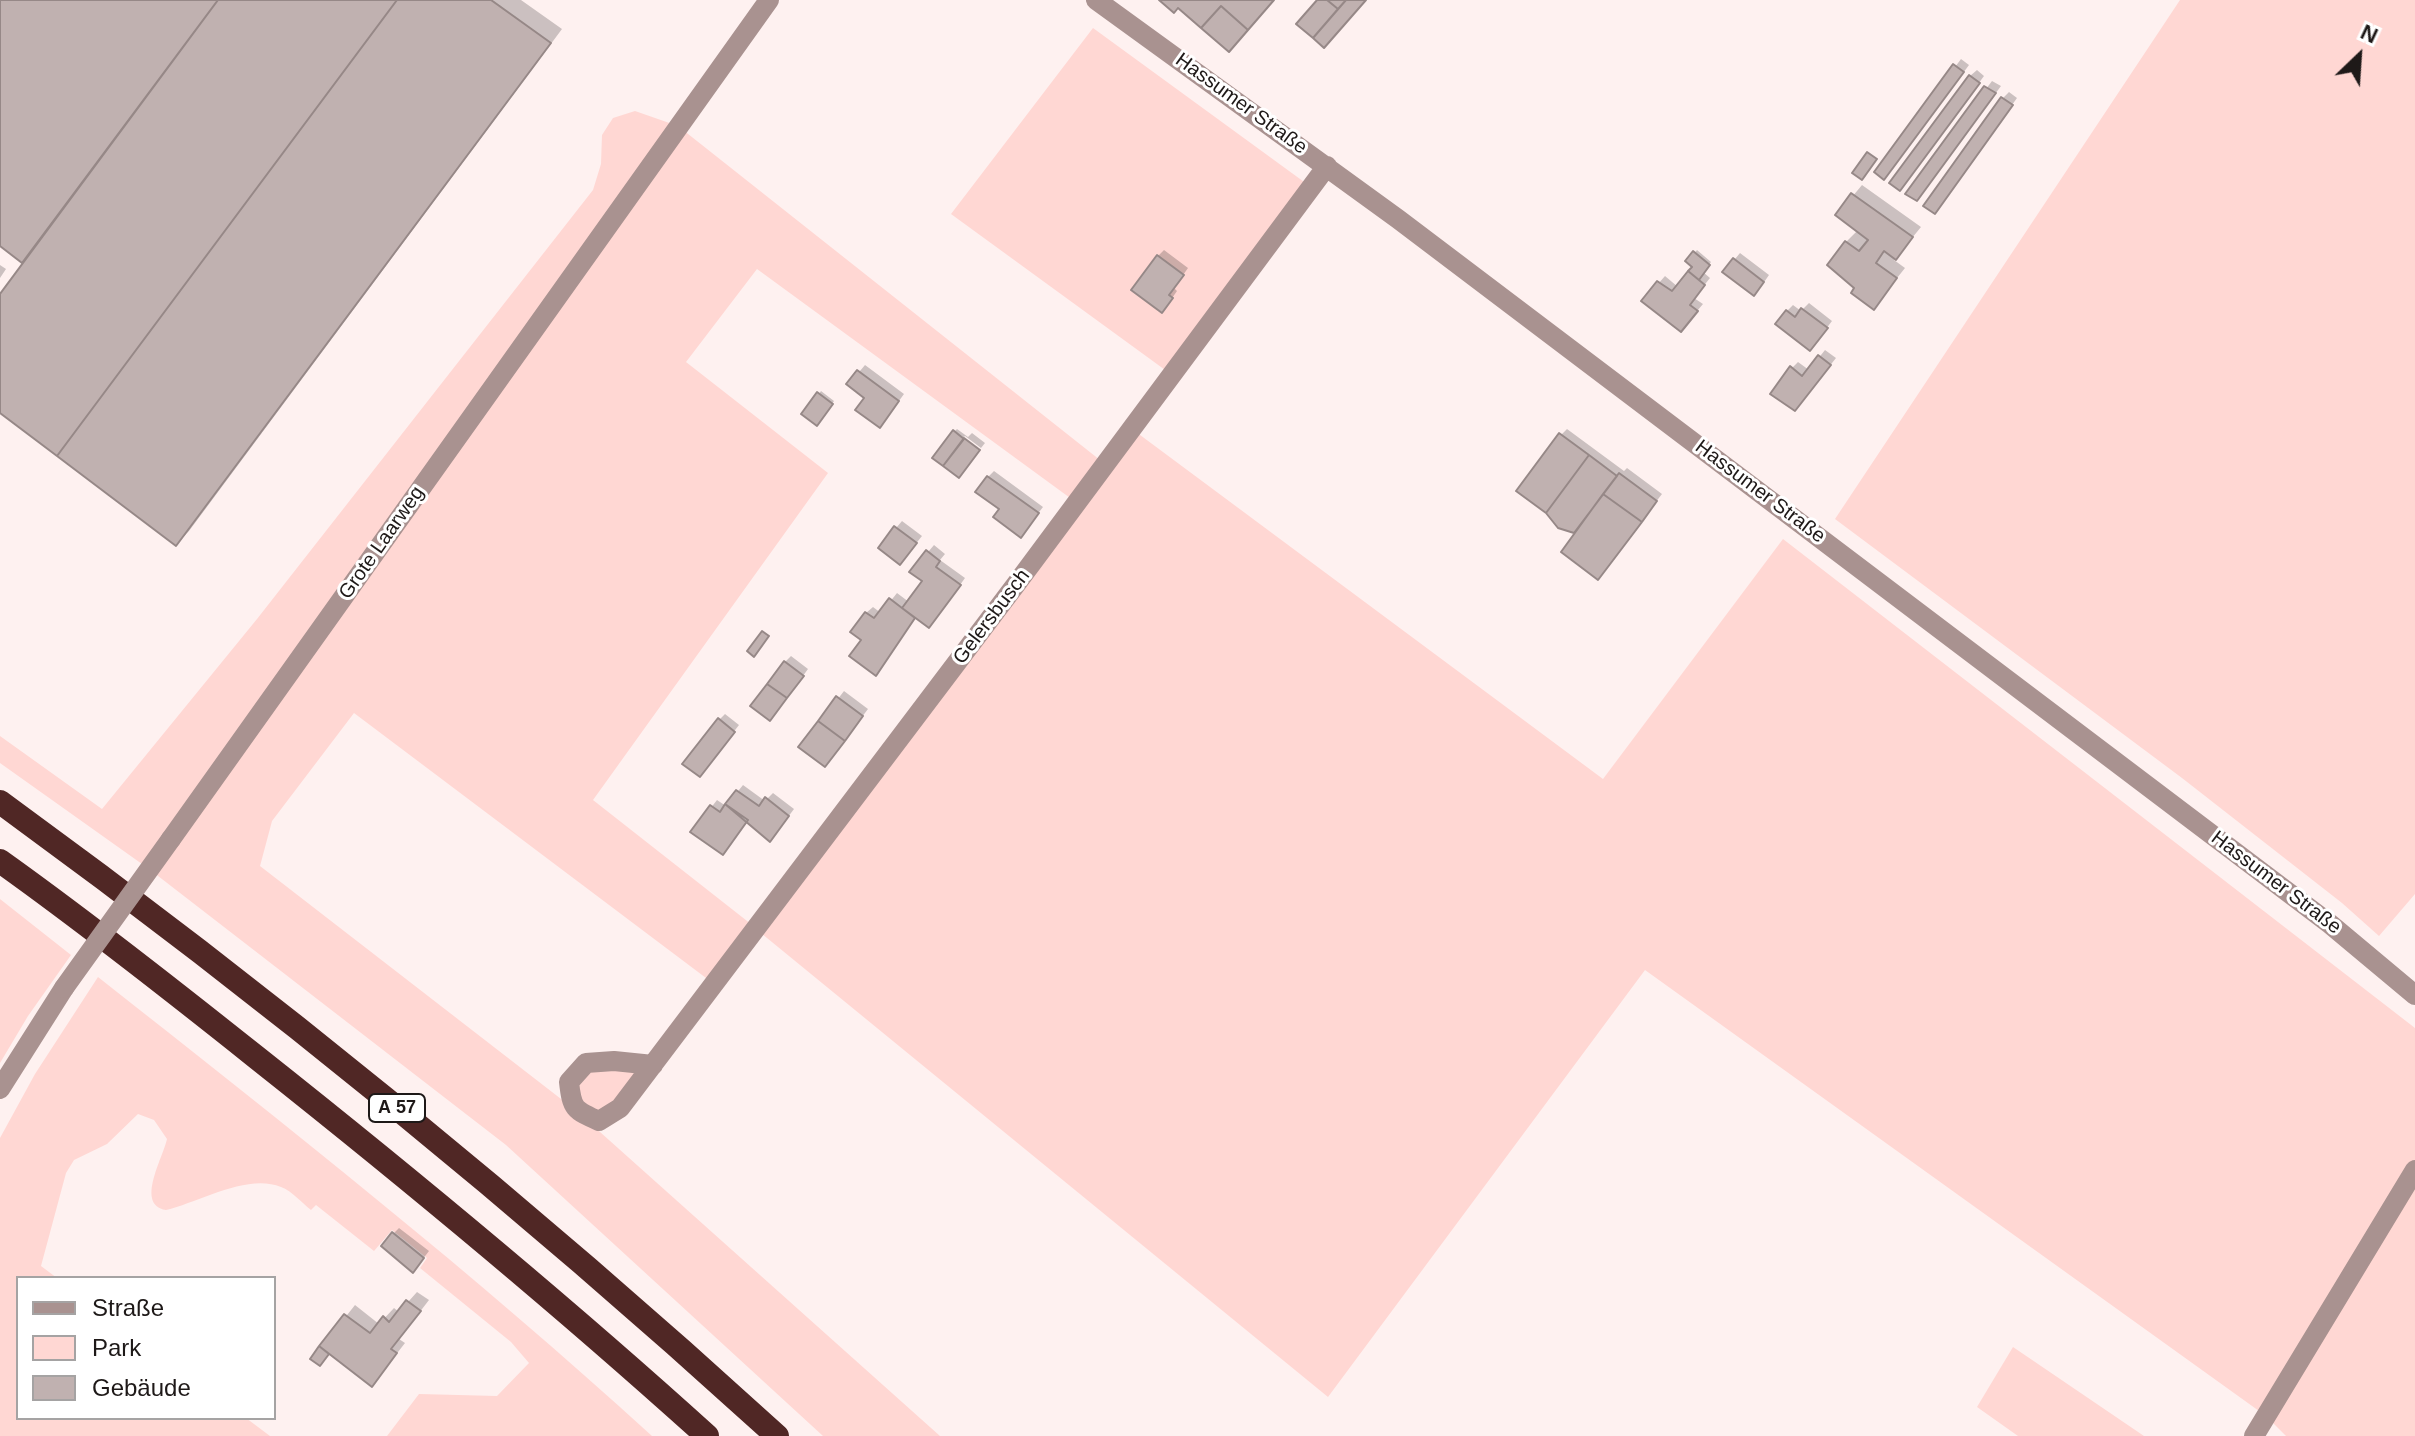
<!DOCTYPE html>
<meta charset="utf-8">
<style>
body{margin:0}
#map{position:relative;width:2415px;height:1436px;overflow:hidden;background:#fef1f0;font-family:Helvetica,sans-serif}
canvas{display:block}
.legend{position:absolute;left:16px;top:1276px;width:260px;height:144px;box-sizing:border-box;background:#fff;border:2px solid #a5a3a3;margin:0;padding:10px 14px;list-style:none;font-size:24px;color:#1e1918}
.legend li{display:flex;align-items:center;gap:16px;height:40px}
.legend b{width:40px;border:2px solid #a5a3a3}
.north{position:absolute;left:2319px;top:16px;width:80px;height:80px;-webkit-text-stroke:6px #fff;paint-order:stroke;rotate:25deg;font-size:22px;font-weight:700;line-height:32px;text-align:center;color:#1e1918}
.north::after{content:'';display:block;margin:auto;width:28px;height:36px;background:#1e1918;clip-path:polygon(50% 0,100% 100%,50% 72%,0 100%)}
</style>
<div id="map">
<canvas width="2415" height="1436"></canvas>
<ul class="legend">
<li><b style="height:10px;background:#a99290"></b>Straße</li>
<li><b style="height:22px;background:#ffd7d3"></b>Park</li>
<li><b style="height:22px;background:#c0b1b0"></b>Gebäude</li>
</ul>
<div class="north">N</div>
</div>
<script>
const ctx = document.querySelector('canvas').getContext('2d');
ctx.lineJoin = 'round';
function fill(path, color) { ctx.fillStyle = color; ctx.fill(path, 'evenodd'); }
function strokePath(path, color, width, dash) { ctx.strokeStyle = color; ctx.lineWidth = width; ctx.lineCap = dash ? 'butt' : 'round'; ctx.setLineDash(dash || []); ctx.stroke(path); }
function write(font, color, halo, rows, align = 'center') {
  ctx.font = font + ' Helvetica,sans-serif'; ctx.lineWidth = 6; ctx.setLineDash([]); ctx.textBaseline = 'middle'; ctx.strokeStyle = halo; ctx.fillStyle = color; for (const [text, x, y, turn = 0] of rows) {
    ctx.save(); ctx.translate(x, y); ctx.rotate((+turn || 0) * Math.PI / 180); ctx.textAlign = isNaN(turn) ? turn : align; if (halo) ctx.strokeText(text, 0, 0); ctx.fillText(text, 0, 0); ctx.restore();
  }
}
const green = new Path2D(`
 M 2180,0 L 2415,0 L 2415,894 L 2379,936 L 2342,903 L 2182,778 L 1835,519 Z
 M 1093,28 L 1311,187 L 1172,375 L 951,214 Z
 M 635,111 L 678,126 L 1105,464 L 1132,429 L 1603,779 L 1783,539 L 2415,1028 L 2415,1436 L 2286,1436 L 2266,1416 L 1645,970 L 1328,1397 L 756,929 L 714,984 L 354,713 L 272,821 L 260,866 L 574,1109 L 572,1104 L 586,1063 L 653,1065 L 620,1108 L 581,1115 L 940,1436 L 823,1436 L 506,1145 L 149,869 L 0,763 L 0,736 L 102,809 L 257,619 L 593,190 L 601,164 L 602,135 L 613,118 ZM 757,269 L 1077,503 L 756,928 L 593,800 L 828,473 L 686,362 Z
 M 0,899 L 71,955 L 28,1016 L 0,1063 Z
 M 98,977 C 287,1126 475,1274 652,1436 L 387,1436 L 419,1394 L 497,1396 L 529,1363 L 511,1342 L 420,1268 L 427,1258 L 392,1230 L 374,1251 L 316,1205 L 311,1210 C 302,1203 292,1191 281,1187 C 247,1173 200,1202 166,1210 C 135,1205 163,1158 167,1139 L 154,1120 L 138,1114 L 107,1144 L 74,1160 L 66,1173 L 41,1266 L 57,1278 L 18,1278 L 18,1418 L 246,1418 L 270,1436 L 0,1436 L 0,1138 L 35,1074 Z
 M 2013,1347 L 2144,1436 L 2018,1436 L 1977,1407 Z`);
const shadow = new Path2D(`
 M 0,0 L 521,0 L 562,29 L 189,531 L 176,544 L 0,411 L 0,297 L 25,263 L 0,244 Z
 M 1961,59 L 1969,65 L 1890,172 L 1877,172 Z
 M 1977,70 L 1984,76 L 1906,182 L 1970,76 Z
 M 1992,81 L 2001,86 L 1922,193 L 1908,193 Z
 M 2009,92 L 2017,98 L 1940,206 L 2003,98 Z
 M 1862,185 L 1921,227 L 1894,260 L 1905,268 L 1874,307 L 1857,288 L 1846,242 L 1858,230 L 1837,215 Z
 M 1164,250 L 1188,268 L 1174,288 L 1177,291 L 1168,304 L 1158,256 Z
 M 1697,250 L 1711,262 L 1703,272 L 1710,278 L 1694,298 L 1703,304 L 1687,323 L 1644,300 L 1665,276 L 1678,287 L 1694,266 L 1688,261 Z
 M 1740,253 L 1769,275 L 1760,288 L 1735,259 Z
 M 0,265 L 6,269 L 0,278 Z
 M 1809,303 L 1832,321 L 1816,342 L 1787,311 L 1793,305 L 1801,311 Z
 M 1825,350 L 1836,358 L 1801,402 L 1792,368 L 1798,362 L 1809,370 Z
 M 865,365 L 904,394 L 886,419 L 866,397 L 849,384 Z
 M 821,391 L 834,401 L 820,421 L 819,394 Z
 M 957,429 L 968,437 L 972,433 L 985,443 L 981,448 L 965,436 L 962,439 L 954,432 Z
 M 1567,429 L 1624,471 L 1627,468 L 1662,494 L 1598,577 L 1580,525 L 1561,435 Z
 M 994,471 L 1043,507 L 1026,529 L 1002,509 L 988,477 Z
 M 902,521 L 922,536 L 906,556 L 880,547 Z
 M 934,545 L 945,554 L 940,560 L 965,578 L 935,620 L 916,617 L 881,668 L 864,640 L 866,613 L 873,607 L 881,613 L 897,593 L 909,602 L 925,581 L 912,571 Z
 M 791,656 L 808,669 L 776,713 L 785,662 Z
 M 844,691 L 868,709 L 831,758 L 801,747 Z
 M 725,714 L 739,725 L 705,769 L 719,720 Z
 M 743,785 L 765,801 L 773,793 L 794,809 L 776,833 L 747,821 L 693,831 L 717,800 L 726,806 Z
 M 399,1228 L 429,1251 L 419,1264 L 393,1234 Z
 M 417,1292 L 429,1300 L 399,1339 L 405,1343 L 381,1374 L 329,1352 L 320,1364 L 321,1348 L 355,1305 L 379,1324 L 394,1308 L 399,1312 Z`);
const building = new Path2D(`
 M 0,0 L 218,0 L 22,263 L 0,246 Z
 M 218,0 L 397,0 L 57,456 L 0,413 L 0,294 Z
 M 397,0 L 491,0 L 551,43 L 176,546 L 57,456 Z
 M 1159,0 L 1274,0 L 1248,30 L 1221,6 L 1201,28 L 1178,8 L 1174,13 Z
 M 1317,0 L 1327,0 L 1338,9 L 1313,38 L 1296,24 Z
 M 1327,0 L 1346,0 L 1338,9 Z
 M 1346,0 L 1366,0 L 1324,48 L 1313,38 Z
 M 1221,6 L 1248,30 L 1229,52 L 1201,28 Z
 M 1953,64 L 1964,72 L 1884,180 L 1874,172 Z
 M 1969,75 L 1980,83 L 1900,191 L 1889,183 Z
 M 1984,86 L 1996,93 L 1917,201 L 1905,194 Z
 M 2001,97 L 2013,105 L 1935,214 L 1923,206 Z
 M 1867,152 L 1877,159 L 1862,180 L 1852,173 Z
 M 1851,193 L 1913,237 L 1896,260 L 1884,251 L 1876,263 L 1897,278 L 1874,310 L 1851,293 L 1854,288 L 1827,265 L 1845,241 L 1859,251 L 1868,240 L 1835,215 Z
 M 1693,251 L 1710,265 L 1699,280 L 1688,271 L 1692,267 L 1685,261 Z
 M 1157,255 L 1184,275 L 1169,295 L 1173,298 L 1162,313 L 1131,290 Z
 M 1733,258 L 1764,282 L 1754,296 L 1722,272 Z
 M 1688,271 L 1705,285 L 1690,305 L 1698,311 L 1681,332 L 1641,301 L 1657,281 L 1672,291 Z
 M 1801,308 L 1828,328 L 1810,351 L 1775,324 L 1786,310 L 1795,317 Z
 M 1818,355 L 1831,365 L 1795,411 L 1770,394 L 1790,366 L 1802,376 Z
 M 857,370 L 899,401 L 880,428 L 855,410 L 864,398 L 846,384 Z
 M 817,392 L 833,404 L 817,426 L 801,414 Z
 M 953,430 L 964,439 L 943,466 L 932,458 Z
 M 1559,433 L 1589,455 L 1546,513 L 1516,491 Z
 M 964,438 L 980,450 L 959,478 L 943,466 Z
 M 1589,455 L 1617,476 L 1574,533 L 1558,528 L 1546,513 Z
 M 1619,473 L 1657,501 L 1642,522 L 1603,494 Z
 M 987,476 L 1039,513 L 1021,538 L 993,517 L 999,509 L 975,492 Z
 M 1603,494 L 1642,522 L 1598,580 L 1561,552 Z
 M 894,526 L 917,543 L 900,565 L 878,548 Z
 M 926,550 L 940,561 L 936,567 L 961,585 L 929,628 L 902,608 L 922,581 L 909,572 Z
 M 889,598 L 915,618 L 876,676 L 849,656 L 861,640 L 850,632 L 865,612 L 874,618 Z
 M 762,631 L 769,636 L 754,657 L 747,651 Z
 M 784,661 L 804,676 L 787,698 L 767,684 Z
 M 767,684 L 787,698 L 770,721 L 750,706 Z
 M 836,696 L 863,716 L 845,741 L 818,721 Z
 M 718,718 L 735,732 L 700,777 L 682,764 Z
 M 818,721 L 845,741 L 825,767 L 798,747 Z
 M 736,790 L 759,806 L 765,797 L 789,816 L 770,842 L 725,804 Z
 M 725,804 L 748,820 L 723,855 L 690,832 L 710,805 L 720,812 Z
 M 392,1232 L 424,1258 L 413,1273 L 381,1246 Z
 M 406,1300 L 421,1311 L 391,1349 L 397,1353 L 372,1387 L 319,1346 L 344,1314 L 370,1333 L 383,1316 L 389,1322 Z
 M 319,1346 L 329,1354 L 320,1366 L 310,1359 Z`);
const minor = new Path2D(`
 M 1096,0 L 1398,219 L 2330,924 L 2415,995
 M 171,839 L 769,0
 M 653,1065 L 614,1061 L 586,1063 L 569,1082 C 572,1109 574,1110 599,1121 L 620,1108 L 1017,583 L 1327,166
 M 0,1089 L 64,988
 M 2254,1436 L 2415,1170`);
const highway = new Path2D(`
 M 0,802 C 271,999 530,1211 777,1436
 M 0,861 C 87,923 172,990 256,1057 C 410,1179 561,1304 707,1436`);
const minorBridge = new Path2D(`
 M 64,988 L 171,839`);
const shields = [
 [397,1108,56]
];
const shieldNames = [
 ["A 57",397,1108]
];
const streetNames = [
 ["Hassumer Straße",1241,104,36],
 ["Hassumer Straße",1760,492,37],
 ["Grote Laarweg",382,543,-55],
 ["Gelersbusch",992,617,-53],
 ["Hassumer Straße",2276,883,37]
];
fill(green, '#ffd7d3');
fill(shadow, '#0003');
fill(building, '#c0b1b0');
strokePath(building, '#968887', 2);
strokePath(minor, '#a99290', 20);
strokePath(highway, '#502725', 24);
strokePath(minorBridge, '#a99290', 20);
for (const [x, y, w] of shields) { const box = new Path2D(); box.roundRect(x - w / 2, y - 14, w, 28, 6); ctx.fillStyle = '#fff'; ctx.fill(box); strokePath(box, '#1e1918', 2); }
write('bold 18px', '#1e1918', null, shieldNames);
write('20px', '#1e1918', '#fff', streetNames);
</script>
